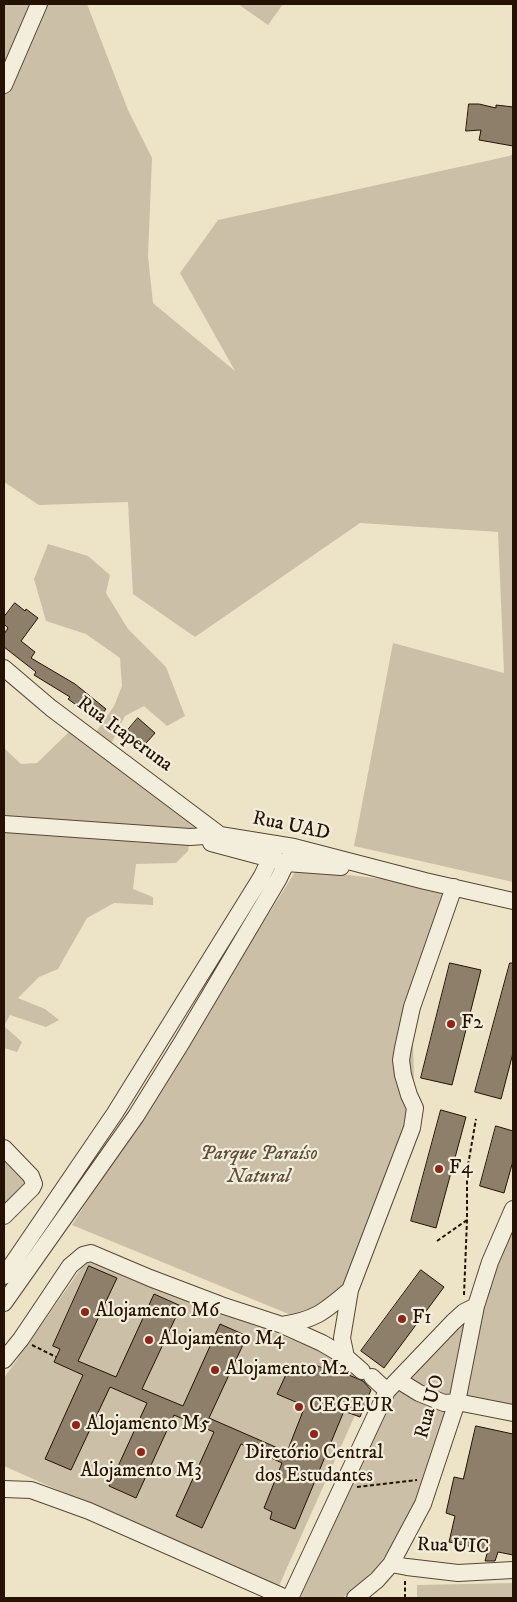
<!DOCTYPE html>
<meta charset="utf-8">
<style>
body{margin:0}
#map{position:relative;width:517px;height:1602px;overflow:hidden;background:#ede4c8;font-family:"IM FELL DW Pica",serif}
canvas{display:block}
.frame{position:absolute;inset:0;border:5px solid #251203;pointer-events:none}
</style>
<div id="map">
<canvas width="517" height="1602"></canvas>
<div class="frame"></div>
</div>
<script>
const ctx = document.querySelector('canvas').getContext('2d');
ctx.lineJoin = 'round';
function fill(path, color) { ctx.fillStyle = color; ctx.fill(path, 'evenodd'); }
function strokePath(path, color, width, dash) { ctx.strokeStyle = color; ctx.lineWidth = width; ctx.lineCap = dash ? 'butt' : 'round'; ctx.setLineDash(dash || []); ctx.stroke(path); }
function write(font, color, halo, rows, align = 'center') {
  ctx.font = font + ' "IM FELL DW Pica",serif'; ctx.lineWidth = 4.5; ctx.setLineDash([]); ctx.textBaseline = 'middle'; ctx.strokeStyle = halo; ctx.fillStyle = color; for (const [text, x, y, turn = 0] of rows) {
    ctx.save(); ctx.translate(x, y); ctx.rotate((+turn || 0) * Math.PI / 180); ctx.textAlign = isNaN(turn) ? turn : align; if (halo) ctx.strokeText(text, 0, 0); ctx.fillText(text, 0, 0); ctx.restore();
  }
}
const green = new Path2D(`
 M 4,4 L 87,4 L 128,110 L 152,158 L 148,256 L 153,303 L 235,371 L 180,273 L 218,220 L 509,156 L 513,154 L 513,882 L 354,846 L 393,643 L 504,673 L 498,532 L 360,523 L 195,637 L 133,594 L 128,502 L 39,505 L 4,482 Z
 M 238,4 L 283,4 L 268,25 Z
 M 48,544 L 88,556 L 110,575 L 106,593 L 128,629 L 166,667 L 185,716 L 167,726 L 144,706 L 125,716 L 108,750 L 220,835 L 190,837 L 188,851 L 176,863 L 136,864 L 133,889 L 153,897 L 153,905 L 114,903 L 87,918 L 58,969 L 39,977 L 18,998 L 45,1009 L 59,1020 L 46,1027 L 10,1015 L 4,1026 L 22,1042 L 17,1052 L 4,1048 L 4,748 L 21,764 L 37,763 L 75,726 L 92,738 L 114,706 L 122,686 L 120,658 L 86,634 L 46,621 L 34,579 Z
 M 297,869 L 426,884 L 450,897 L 412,1007 L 415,1116 L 345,1287 L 318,1309 L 291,1315 L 72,1225 Z
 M 4,1153 L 29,1179 L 4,1204 Z
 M 513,1211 L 513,1409 L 453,1395 L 424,1486 L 390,1551 L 363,1582 L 342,1598 L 300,1598 L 391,1393 L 470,1317 Z
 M 89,1257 L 344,1361 L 372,1377 L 278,1588 L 4,1466 L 4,1378 Z
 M 513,1583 L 513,1598 L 417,1598 L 417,1585 Z`);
const building = new Path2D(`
 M 469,104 L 479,104 L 496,108 L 496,105 L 513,107 L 513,146 L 479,140 L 481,130 L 466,131 Z
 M 15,603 L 25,611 L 26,609 L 38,618 L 21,641 L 35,652 L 31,658 L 75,684 L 106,709 L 97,720 L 68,699 L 70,697 L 34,675 L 36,672 L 4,647 L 4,634 L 8,628 L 4,624 L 4,617 Z
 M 138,718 L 155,733 L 139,751 L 122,737 Z
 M 450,963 L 481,970 L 452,1085 L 421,1078 Z
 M 510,963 L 513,963 L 513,1053 L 501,1099 L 475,1092 Z
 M 441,1110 L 466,1117 L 436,1228 L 411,1221 Z
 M 496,1126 L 513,1131 L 513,1161 L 504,1193 L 480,1186 Z
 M 89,1266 L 117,1278 L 78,1361 L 116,1377 L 154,1294 L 181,1306 L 142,1389 L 183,1406 L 220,1324 L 247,1336 L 209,1418 L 287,1452 L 305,1406 L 277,1394 L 290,1366 L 308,1374 L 313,1364 L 342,1376 L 344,1373 L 363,1381 L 371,1390 L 360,1417 L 344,1411 L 295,1529 L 270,1519 L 272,1512 L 264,1508 L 282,1463 L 241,1444 L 202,1528 L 176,1516 L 214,1432 L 174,1415 L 136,1498 L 109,1486 L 147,1403 L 110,1387 L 71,1470 L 45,1459 L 83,1375 L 54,1362 L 60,1349 L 53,1346 Z
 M 421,1270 L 444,1287 L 384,1368 L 361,1351 Z
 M 476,1426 L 513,1434 L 513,1555 L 498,1552 L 495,1561 L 485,1561 L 488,1550 L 449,1542 L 455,1516 L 446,1513 L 454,1477 L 463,1479 Z`);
const path = new Path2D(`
 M 437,1241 L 467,1220
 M 464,1295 L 467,1220 L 467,1171 L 476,1119
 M 32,1345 L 56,1357
 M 357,1487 L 417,1480
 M 405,1598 L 405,1579`);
const minor = new Path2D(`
 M 4,85 L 39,4
 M 4,668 L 51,708 L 220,835
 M 4,824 L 190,837 L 220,835 L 294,847 L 425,881 L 513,901
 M 211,843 L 286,863 L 341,867
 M 4,1148 L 31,1176 L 34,1184 L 32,1188 L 4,1216
 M 4,1276 L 115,1113 L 262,876 L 277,844
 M 4,1303 L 136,1116 L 182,1042 L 278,880 L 294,847
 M 282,1325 C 316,1320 325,1311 350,1290
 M 346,1357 L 342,1338 L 350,1290 L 412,1128 L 415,1108 L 409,1095 L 403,1075 L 401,1060 L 403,1048 L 412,1007 L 454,887
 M 4,1360 L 21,1339 L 70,1266 L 83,1255 L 91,1253 L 150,1278 L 221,1305 L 282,1325 L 322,1343 L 346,1357 L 362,1371
 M 372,1377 L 387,1391
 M 398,1380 L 419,1393 L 444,1403 L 457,1402 L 513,1413
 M 4,1489 L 31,1490 L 89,1511 L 286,1598
 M 391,1564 L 407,1567 L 458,1573 L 513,1570
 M 290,1598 L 387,1391 L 453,1322 L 464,1312 L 476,1306
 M 355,1598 L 377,1580 L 391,1564 L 423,1504 L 457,1402 L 476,1306 L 490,1262 L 513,1209`);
const markers = [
 [451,1024,5,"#8f2418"],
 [439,1169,5,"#8f2418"],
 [85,1312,5,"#8f2418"],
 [402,1319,5,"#8f2418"],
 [149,1340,5,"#8f2418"],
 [215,1370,5,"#8f2418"],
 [299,1407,5,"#8f2418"],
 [76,1425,5,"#8f2418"],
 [314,1434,5,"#8f2418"],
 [141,1452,5,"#8f2418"]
];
const streetNames = [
 ["Rua Itaperuna",124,735,36],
 ["Rua UAD",291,827,12],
 ["Rua UO",431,1407,-75],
 ["Rua UIC",453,1547,2]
];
const poiNames = [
 ["F2",461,1024],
 ["F4",449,1169],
 ["Alojamento M6",95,1312],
 ["F1",412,1319],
 ["Alojamento M4",159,1340],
 ["Alojamento M2",225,1370],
 ["CEGEUR",309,1407],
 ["Alojamento M5",86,1425],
 ["Diretório Central",314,1454,"center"],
 ["dos Estudantes",314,1477,"center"],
 ["Alojamento M3",141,1472,"center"]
];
const parkNames = [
 ["Parque Paraíso",259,1155],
 ["Natural",259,1178]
];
fill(green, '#cbc0a7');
fill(building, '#8d7f69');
strokePath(building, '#251203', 1);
strokePath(minor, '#574634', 18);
strokePath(path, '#251203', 2, [4, 2.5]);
strokePath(minor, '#f3eddb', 16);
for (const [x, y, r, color] of markers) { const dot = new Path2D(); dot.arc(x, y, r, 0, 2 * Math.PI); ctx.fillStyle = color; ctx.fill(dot); strokePath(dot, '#f3eddb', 2); }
write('20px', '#251203', '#f3eddb', streetNames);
write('20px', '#251203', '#f3eddb', poiNames, 'left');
write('italic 20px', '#5f4f3c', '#f3eddb', parkNames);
</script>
